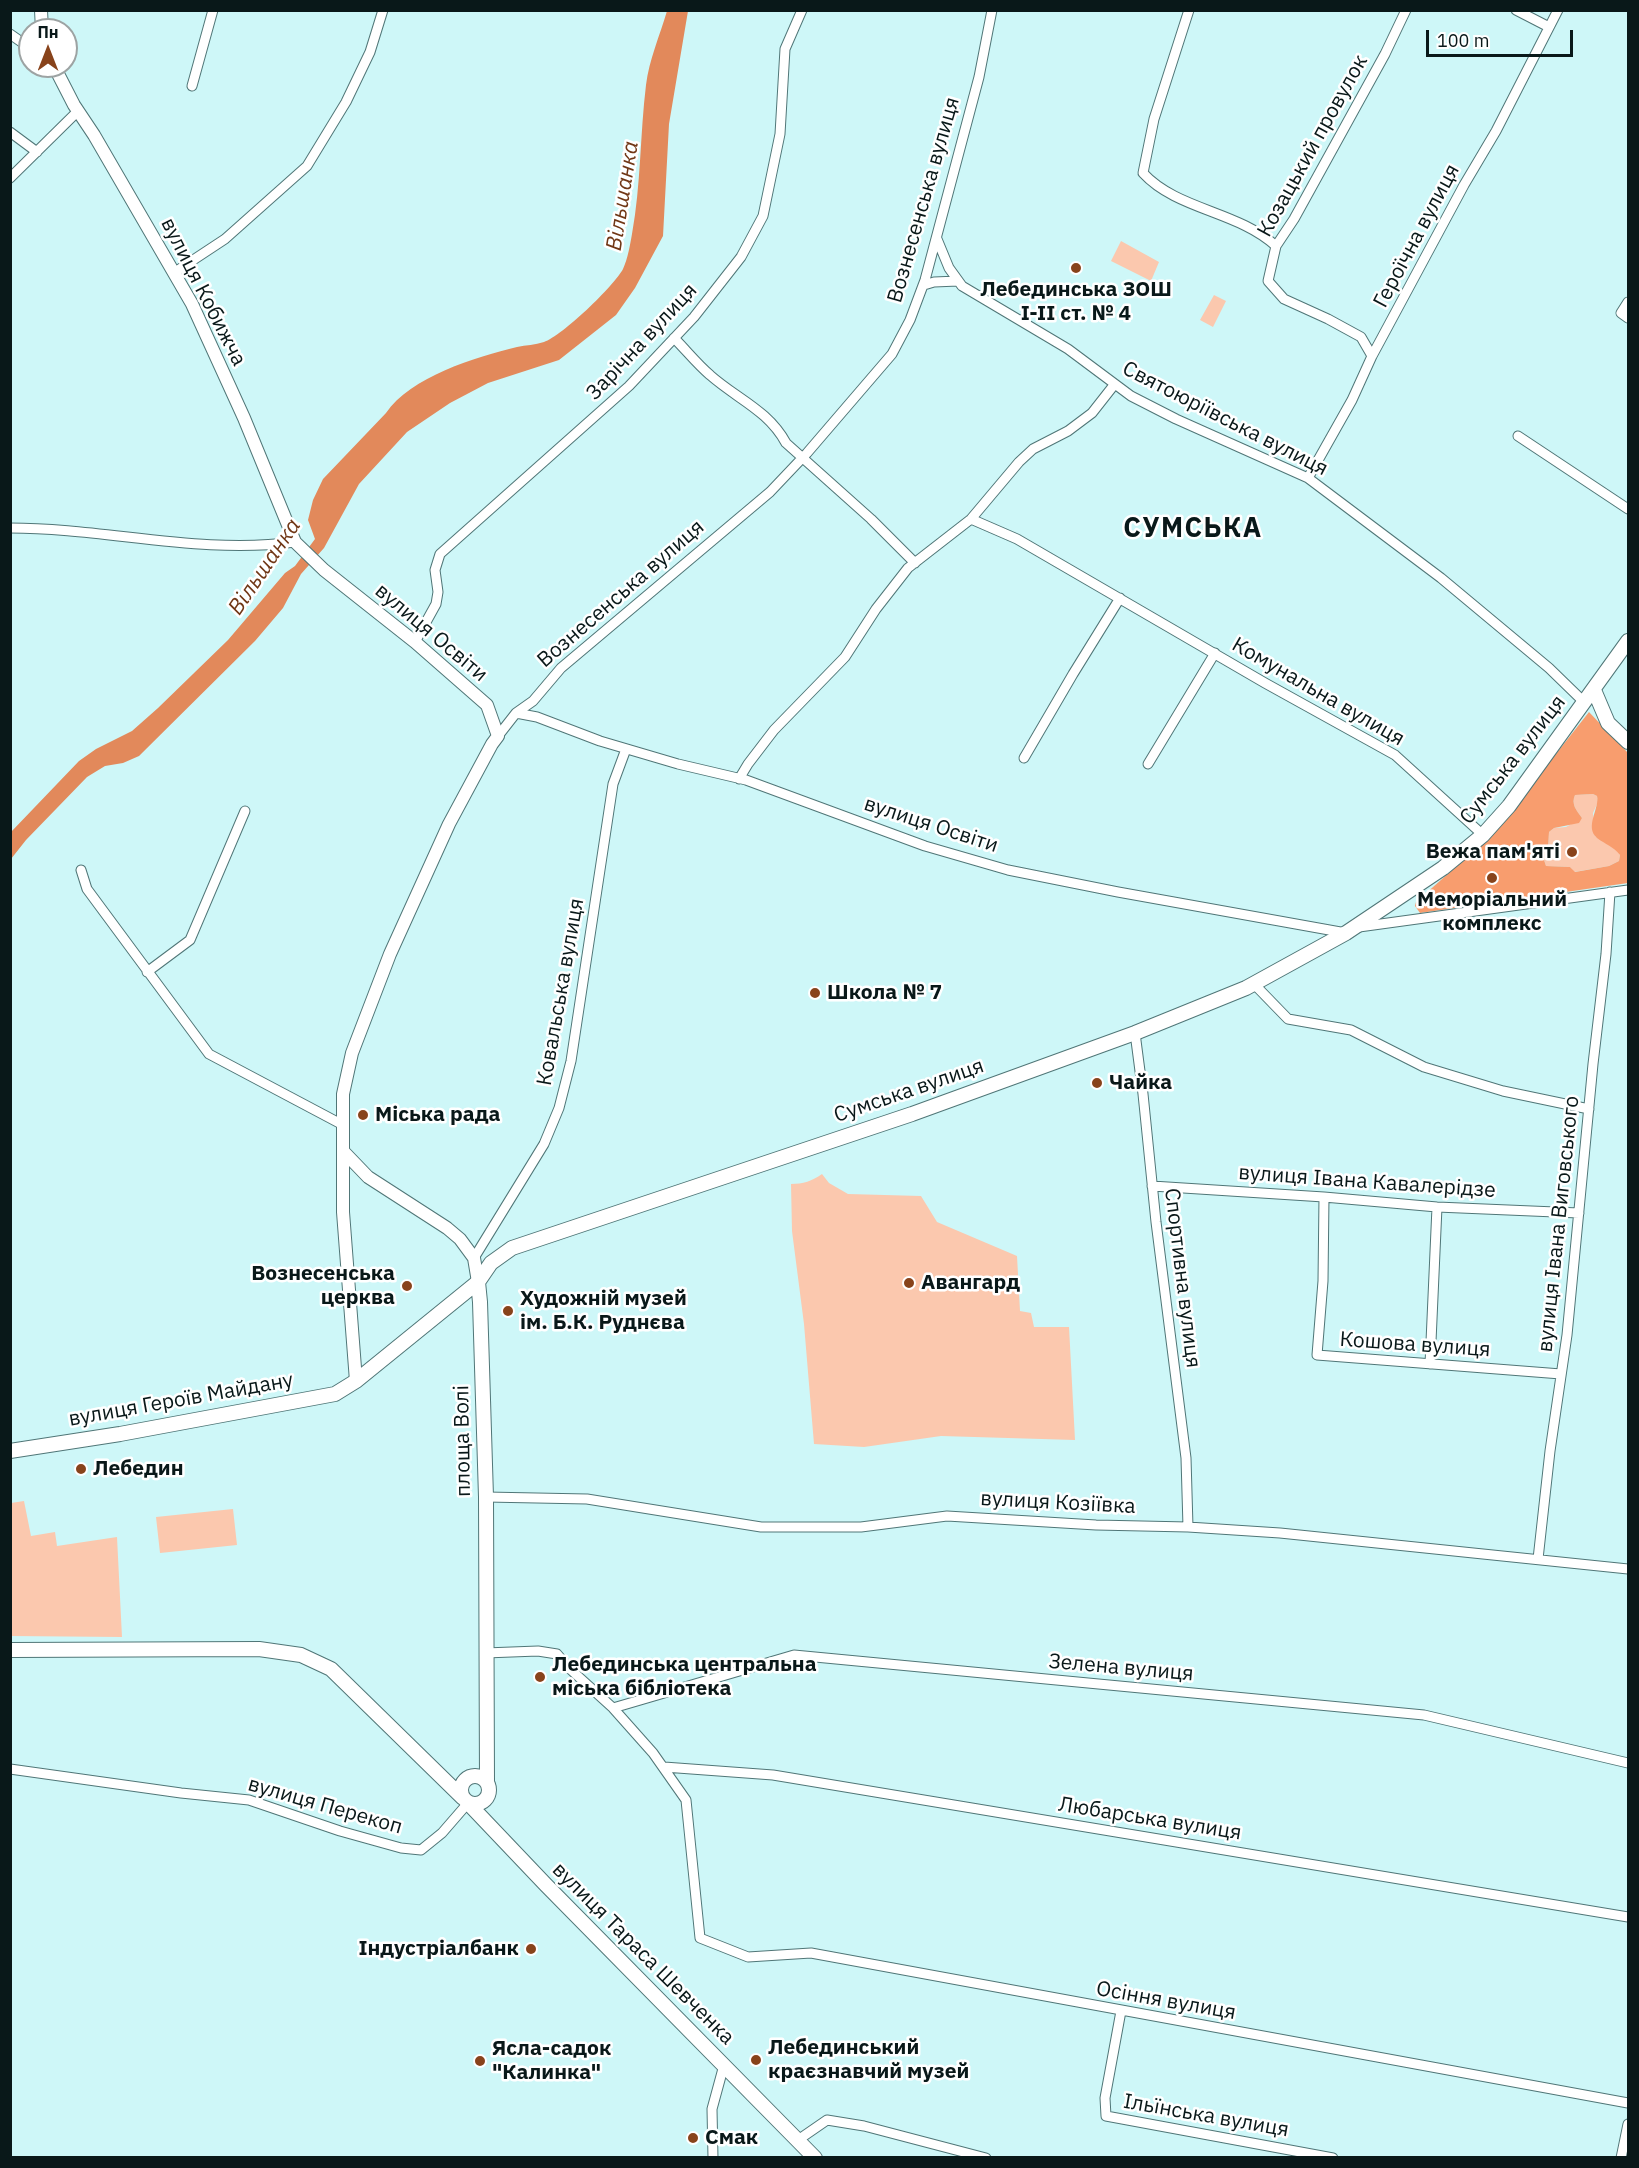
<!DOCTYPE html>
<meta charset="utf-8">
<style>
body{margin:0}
#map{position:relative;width:1639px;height:2168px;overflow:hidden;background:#cef7f8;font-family:"IBM Plex Sans",sans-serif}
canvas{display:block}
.frame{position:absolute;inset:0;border:12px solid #091819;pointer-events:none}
.north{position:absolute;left:18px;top:18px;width:60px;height:60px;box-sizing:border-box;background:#fff;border:2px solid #9da3a3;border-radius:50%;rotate:0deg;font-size:16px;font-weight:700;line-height:24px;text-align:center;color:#091819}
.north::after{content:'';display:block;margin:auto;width:21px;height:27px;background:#88431b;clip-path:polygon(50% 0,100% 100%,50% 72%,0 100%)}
.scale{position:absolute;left:1426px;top:30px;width:147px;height:27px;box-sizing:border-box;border:3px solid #091819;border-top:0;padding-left:8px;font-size:18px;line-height:21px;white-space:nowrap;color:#091819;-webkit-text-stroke:4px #fff;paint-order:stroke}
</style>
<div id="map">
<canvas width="1639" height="2168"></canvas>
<div class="frame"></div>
<div class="north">Пн</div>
<div class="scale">100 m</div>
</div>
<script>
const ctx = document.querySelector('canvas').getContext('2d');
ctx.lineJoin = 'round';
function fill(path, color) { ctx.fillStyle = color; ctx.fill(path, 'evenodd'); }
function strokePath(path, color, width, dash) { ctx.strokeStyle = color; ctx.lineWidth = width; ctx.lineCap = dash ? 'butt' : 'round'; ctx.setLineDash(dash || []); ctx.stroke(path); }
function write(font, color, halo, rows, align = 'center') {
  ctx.font = font + ' "IBM Plex Sans",sans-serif'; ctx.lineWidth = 5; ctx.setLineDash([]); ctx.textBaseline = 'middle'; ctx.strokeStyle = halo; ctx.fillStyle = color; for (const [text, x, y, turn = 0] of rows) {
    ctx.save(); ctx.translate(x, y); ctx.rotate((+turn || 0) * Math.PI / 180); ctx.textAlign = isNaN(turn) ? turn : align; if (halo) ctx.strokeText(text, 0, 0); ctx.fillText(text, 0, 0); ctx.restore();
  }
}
const green = new Path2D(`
 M 1121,241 L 1159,262 L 1151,281 L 1111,261 Z
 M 1214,295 L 1226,301 L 1213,327 L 1200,320 Z
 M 1593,794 L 1597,796 L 1598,802 L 1593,813 L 1595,836 L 1617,850 L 1620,855 L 1619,861 L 1609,866 L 1574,872 L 1570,867 L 1546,866 L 1544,860 L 1548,849 L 1549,832 L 1554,828 L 1566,827 L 1582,818 C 1576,810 1571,804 1575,795 Z
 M 822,1174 L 829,1183 L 848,1194 L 921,1196 L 937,1222 L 1017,1256 L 1020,1311 L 1031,1313 L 1034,1327 L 1069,1327 L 1075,1440 L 941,1436 L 864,1447 L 814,1444 L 804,1324 L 792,1231 L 791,1184 C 803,1184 812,1181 822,1174 Z
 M 24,1501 L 31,1536 L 55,1532 L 57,1546 L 117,1537 L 122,1637 L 11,1636 L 11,1503 Z
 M 233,1509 L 237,1545 L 160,1553 L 156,1517 Z`);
const forest = new Path2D(`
 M 1589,712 L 1628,753 L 1628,883 L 1420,913 L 1415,906 L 1416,902 L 1492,835 ZM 1593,794 L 1597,796 C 1600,808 1584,827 1597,838 C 1605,844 1614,847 1620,855 L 1619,861 L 1609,866 L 1575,872 L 1570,867 L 1546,866 L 1544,860 L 1548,849 L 1549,832 L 1554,828 L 1579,823 L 1582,818 C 1576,810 1571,804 1575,795 Z`);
const water = new Path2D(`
 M 667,11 L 688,11 L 669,124 L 663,236 L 635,288 L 616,315 L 559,360 L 488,383 L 450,403 L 407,432 L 359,484 L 324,548 L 301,574 L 283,608 L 255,641 L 139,756 L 123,763 L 105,766 L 87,777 L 26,840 L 11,859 L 11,832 L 79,761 L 96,749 L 132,731 L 158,708 L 228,640 L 285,573 L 295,566 L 315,539 L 308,520 L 313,500 L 323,479 L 386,413 C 410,377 476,357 517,347 C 526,345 535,345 544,342 C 562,336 614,286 623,269 C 628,258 630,245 632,234 C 641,185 640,134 646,85 C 649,60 660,35 667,11 Z`);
const minor = new Path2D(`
 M 1189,10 L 1154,119 L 1143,173 C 1177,210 1238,211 1276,246
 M 1516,10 L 1549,27
 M 10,34 L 30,48
 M 192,86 L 213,10
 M 10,132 L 37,152
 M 10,178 L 78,111
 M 937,239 L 949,268 L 962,286 L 1068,349 L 1131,396 L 1176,419 L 1308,478 L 1441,578 L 1549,668 L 1585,703
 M 175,272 L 225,239 L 307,166 L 346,102 L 370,52 L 383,10
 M 924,285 L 934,282 L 958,281
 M 1628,302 L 1621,313 L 1628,318
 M 674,338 C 686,350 697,364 710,375 C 737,399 768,410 786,443 L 871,519 L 915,563
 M 1372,356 L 1361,337 L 1328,319 L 1284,299 L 1268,281 L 1276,246 L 1294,219 L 1385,54 L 1406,10
 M 1518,436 L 1628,509
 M 1308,478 L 1352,400 L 1372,356 L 1464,185 L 1496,131 L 1558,10
 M 971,519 L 1017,539 L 1265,683 L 1395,755 L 1483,835
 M 10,528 C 105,528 201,555 295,542
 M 415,642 L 436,604 L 438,592 L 435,570 L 440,554 L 629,386 L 694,317 L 741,257 L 763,216 L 780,134 L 785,49 L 802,10
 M 516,713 L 537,717 L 600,741 L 678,764 L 746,780 L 925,846 L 1008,870 L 1118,892 L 1346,933
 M 498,736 L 516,713 L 533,701 L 561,668 L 770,492 L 807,453 L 892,354 L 910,320 L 925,280 L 979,77 L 992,10
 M 1024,758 L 1073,674 L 1120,598
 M 1148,764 L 1215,653
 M 739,779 L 748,764 L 774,730 L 845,657 L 876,609 L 908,568 L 971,519 L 1019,462 L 1033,449 L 1068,431 L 1092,413 L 1114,385
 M 81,870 L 87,889 L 209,1054 L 343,1125
 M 1359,927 L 1628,890
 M 147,972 L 190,940 L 245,811
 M 1254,984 L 1288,1019 L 1351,1030 L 1424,1067 L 1503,1091 L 1589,1109
 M 1135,1033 L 1143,1094 L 1156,1222 L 1186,1458 L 1188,1527
 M 1152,1186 L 1324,1197 L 1437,1207 L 1579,1213
 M 1324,1197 L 1323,1281 L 1317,1355 L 1561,1374
 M 474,1258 L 544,1144 L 559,1108 L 571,1061 L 613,784 L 626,749
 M 1430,1364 L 1437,1207
 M 486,1497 L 587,1499 L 761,1527 L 861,1527 L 947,1516 L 1096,1525 L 1188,1527 L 1280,1533 L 1628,1569
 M 1538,1559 L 1550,1451 L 1567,1335 L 1593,1064 L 1606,954 L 1610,892
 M 485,1653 L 538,1651 L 557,1654 L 570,1669 L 613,1708 L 653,1753 L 686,1800 L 700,1938 L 748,1957 L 811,1953 L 1628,2103
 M 613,1708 L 794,1655 L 1424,1715 L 1628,1763
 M 664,1767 L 773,1775 L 1628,1917
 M 10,1769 L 181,1793 L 249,1800 L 340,1831 L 401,1848 L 421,1850 L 442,1833 L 468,1803
 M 1121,2011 L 1105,2098 L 1106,2116 L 1333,2158
 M 798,2140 L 827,2120 L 864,2126 L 986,2158
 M 713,2158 L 712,2109 L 724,2065
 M 1621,2158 L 1628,2124`);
const tertiary = new Path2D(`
 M 41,10 L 42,30
 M 54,66 L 74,105 L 94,135 L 192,304 L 244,418 L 295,542 L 324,570 L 415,642 L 487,705 L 498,736 L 492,744 L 449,824 L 390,954 L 352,1053 L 343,1094 L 343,1212 L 356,1381
 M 343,1151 L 368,1177 L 447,1228 L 460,1239 L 474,1258 L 478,1282`);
const secondary = new Path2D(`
 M 1594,690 L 1608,723 L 1628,742
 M 478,1282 L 480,1302 L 486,1497 L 487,1783
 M 10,1451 L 120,1434 L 335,1394 L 356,1381 L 478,1282 L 491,1263 L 512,1248 L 912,1114 L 1135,1033 L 1246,988 L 1346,933 L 1443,868 L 1483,835 L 1509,806 L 1628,641
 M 10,1650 L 259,1649 L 301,1655 L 331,1669 L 463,1798
 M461 1790a14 14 0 1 1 28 0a14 14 0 1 1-28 0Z
 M 468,1803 L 546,1885 L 815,2158`);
const markers = [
 [1076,268,6,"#88431b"],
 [1572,852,6,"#88431b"],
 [1492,878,6,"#88431b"],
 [815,993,6,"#88431b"],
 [1097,1083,6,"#88431b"],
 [363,1115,6,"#88431b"],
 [909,1283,6,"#88431b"],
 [407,1286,6,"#88431b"],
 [508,1311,6,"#88431b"],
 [81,1469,6,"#88431b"],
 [540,1677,6,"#88431b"],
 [531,1949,6,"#88431b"],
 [756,2060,6,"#88431b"],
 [480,2061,6,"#88431b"],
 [693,2138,6,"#88431b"]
];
const streetNames = [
 ["Козацький провулок",1313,146,-61],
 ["Вознесенська вулиця",924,200,-74],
 ["Героїчна вулиця",1417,236,-62],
 ["вулиця Кобижча",203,292,63],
 ["Зарічна вулиця",642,342,-47],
 ["Святоюріївська вулиця",1225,419,27],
 ["Вознесенська вулиця",621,594,-41],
 ["вулиця Освіти",431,633,40],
 ["Комунальна вулиця",1318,692,30],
 ["Сумська вулиця",1513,760,-52],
 ["вулиця Освіти",931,825,18],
 ["Ковальська вулиця",561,992,-80],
 ["Сумська вулиця",909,1091,-19],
 ["вулиця Івана Кавалерідзе",1367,1182,4],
 ["вулиця Івана Виговського",1559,1224,-84],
 ["Спортивна вулиця",1182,1278,83],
 ["Кошова вулиця",1415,1345,4],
 ["вулиця Героїв Майдану",181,1400,-10],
 ["площа Волі",463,1441,-91],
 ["вулиця Козіївка",1058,1503,3],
 ["Зелена вулиця",1121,1668,5],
 ["вулиця Перекоп",325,1806,16],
 ["Любарська вулиця",1150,1819,9],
 ["вулиця Тараса Шевченка",643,1954,45],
 ["Осіння вулиця",1166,2001,10],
 ["Ільїнська вулиця",1206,2116,10]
];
const poiNames = [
 ["Лебединська ЗОШ",1076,290,"center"],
 ["І-ІІ ст. № 4",1076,314,"center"],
 ["Вежа пам'яті",1560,852,"right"],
 ["Меморіальний",1492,900,"center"],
 ["комплекс",1492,924,"center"],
 ["Школа № 7",827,993],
 ["Чайка",1109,1083],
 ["Міська рада",375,1115],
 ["Вознесенська",395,1274,"right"],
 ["церква",395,1298,"right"],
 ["Авангард",921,1283],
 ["Художній музей",520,1299],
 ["ім. Б.К. Руднєва",520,1323],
 ["Лебедин",93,1469],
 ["Лебединська центральна",552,1665],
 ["міська бібліотека",552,1689],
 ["Індустріалбанк",519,1949,"right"],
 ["Лебединський",768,2048],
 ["краєзнавчий музей",768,2072],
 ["Ясла-садок",492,2049],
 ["\"Калинка\"",492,2073],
 ["Смак",705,2138]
];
const waterNames = [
 ["Вільшанка",623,196,-81],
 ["Вільшанка",265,567,-56]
];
const districtNames = [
 ["СУМСЬКА",1193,529]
];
fill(green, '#fbc8ae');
fill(forest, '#f89d6e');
fill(water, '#e2895b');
strokePath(minor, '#507677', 11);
strokePath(tertiary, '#507677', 14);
strokePath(secondary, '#507677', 16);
strokePath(minor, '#fff', 9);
strokePath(tertiary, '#fff', 12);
strokePath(secondary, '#fff', 14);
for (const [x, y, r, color] of markers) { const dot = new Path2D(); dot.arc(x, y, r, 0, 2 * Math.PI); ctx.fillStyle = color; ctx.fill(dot); strokePath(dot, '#fff', 2); }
write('21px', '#091819', '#fff', streetNames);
write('bold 21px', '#091819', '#fff', poiNames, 'left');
write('italic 22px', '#703716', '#fff', waterNames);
ctx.letterSpacing = '1.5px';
write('bold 27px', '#091819', '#fff', districtNames);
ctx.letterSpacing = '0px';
</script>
